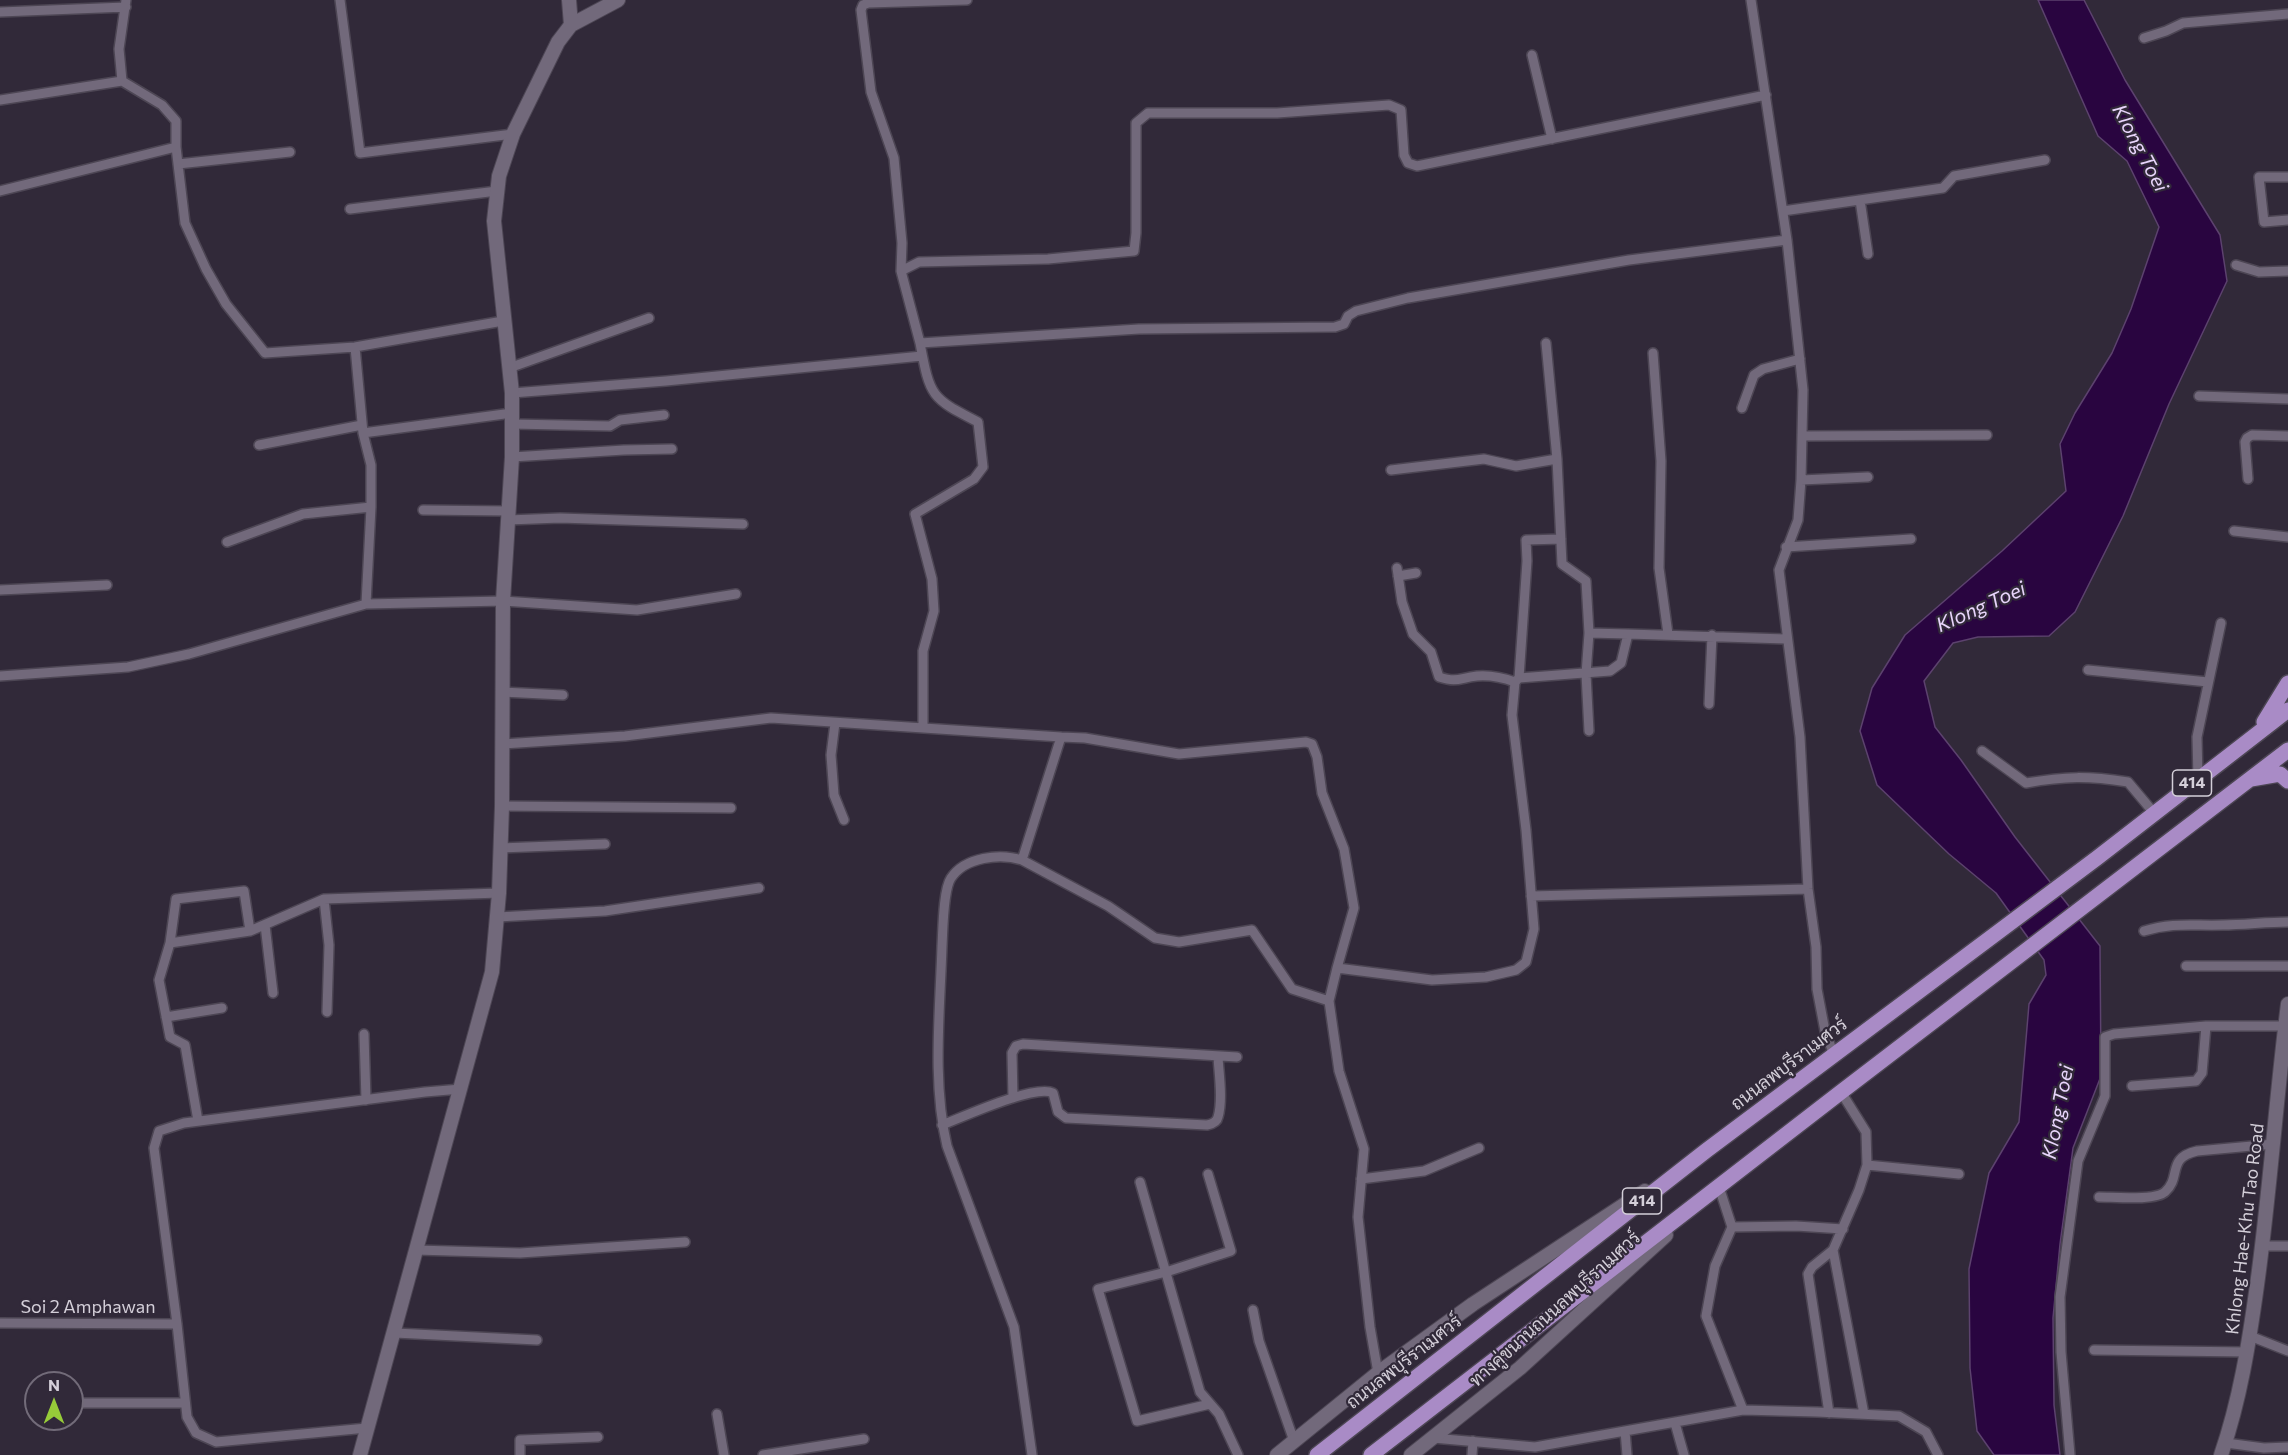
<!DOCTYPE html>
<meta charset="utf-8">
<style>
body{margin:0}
#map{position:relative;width:2288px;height:1455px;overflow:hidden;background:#312939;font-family:Commissioner,sans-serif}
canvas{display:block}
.north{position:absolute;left:24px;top:1371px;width:60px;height:60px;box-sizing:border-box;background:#312939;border:2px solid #726b79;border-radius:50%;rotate:0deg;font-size:16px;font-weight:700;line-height:24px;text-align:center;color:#d4cfd9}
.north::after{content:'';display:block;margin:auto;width:21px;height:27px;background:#97cc39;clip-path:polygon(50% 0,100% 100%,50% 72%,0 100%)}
</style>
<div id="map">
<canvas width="2288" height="1455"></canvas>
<div class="north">N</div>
</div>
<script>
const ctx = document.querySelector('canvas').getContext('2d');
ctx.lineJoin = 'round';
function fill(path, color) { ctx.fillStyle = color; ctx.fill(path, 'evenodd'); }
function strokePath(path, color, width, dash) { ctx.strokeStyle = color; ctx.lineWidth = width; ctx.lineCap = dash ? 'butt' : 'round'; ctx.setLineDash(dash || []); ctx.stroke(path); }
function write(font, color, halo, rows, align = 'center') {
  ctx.font = font + ' Commissioner,Sarabun,sans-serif'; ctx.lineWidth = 4.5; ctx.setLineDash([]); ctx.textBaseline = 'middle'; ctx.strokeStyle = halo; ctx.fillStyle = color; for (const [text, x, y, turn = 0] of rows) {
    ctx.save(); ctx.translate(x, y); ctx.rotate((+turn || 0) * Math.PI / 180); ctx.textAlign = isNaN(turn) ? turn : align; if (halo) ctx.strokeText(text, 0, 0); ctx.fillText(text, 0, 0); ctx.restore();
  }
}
const water = new Path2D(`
 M 2038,0 L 2084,0 L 2125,80 L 2220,235 L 2227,281 L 2169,404 L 2123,516 L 2075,612 L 2049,636 L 1978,637 L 1953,643 L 1924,681 L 1935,727 L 1961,760 L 2015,837 L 2100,946 L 2101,1076 L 2073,1148 L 2060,1244 L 2053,1318 L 2054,1405 L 2060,1455 L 1994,1455 L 1977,1431 L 1970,1368 L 1969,1269 L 1989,1173 L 2019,1122 L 2029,1004 L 2046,975 L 2044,960 L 1996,893 L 1949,854 L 1877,785 L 1860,731 L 1872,688 L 1905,635 L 2002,551 L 2066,491 L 2060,444 L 2075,413 L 2112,353 L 2131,309 L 2159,227 L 2127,161 L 2098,136 Z`);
const street = new Path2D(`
 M 126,0 L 119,49 L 122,81 L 162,105 L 176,121 L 176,147 L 185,223 L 206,269 L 226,304 L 265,353 L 355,347 L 503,321
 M 340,0 L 360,153 L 513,134
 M 1751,0 L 1787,240 L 1803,390 L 1801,480 L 1798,520 L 1779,570 L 1800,737 L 1808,889 L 1816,947 L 1817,989 L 1825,1031 L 1834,1055
 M 0,12 L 126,7
 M 2144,38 L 2166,31 L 2183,23 L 2288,14
 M 1532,55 L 1552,139
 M 0,100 L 122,81
 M 178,164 L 290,152
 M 2288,177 L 2259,177 L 2264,222 L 2288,220
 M 0,191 L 176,147
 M 1860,200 L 1868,254
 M 350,209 L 497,191
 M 1783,211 L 1943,188 L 1954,176 L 2045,160
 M 2236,265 L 2259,272 L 2288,271
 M 901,271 L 902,243 L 894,158 L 871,92 L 861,10 L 863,5 L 868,3 L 967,0
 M 920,343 L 901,271 L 919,262 L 1048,259 L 1134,251 L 1136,233 L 1136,123 L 1148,113 L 1277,113 L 1389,105 L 1401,110 L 1404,155 L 1408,163 L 1417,166 L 1766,95
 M 1546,343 L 1557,459 L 1562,564 L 1586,581 L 1589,633 L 1586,674 L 1589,731
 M 355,347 L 363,433 L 371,465 L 371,507 L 366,604 L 503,601 L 637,610 L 736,594
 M 1653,353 L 1661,461 L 1659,568 L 1668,634
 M 509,368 L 649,318
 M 512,393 L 666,381 L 922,356
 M 2199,396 L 2288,399
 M 1742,408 L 1754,375 L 1763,369 L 1800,359
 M 512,424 L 610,426 L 620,420 L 664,415
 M 363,433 L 512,413
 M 1803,436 L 1987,435
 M 259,445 L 362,425
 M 512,457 L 624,450 L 672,449
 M 1391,470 L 1484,459 L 1516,466 L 1557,459
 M 2248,479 L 2245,442 L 2247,438 L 2252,435 L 2288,436
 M 1801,480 L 1868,477
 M 423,510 L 509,511
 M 508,520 L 560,518 L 743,524
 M 2234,531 L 2288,537
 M 227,542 L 303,514 L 371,507
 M 1786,547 L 1911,539
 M 1397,568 L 1402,602 L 1413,634 L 1431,652 L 1439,677 C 1458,683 1459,678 1477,676 C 1489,675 1504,678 1515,682
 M 1398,576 L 1416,573
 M 0,590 L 107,585
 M 1589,633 L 1628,634
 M 2088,670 L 2208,682
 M 0,676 L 128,667 L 189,654 L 366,604
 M 1519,678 L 1527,561 L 1526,540 L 1561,539
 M 502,692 L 563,695
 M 1709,704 L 1712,635
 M 835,723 L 831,755 L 834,795 L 844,820
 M 923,726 L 923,651 L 934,611 L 932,579 L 915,514 L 974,479 L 983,467 L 978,422 C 931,398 930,397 920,343 L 1139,329 L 1335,327 L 1344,324 L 1348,316 L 1356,311 L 1408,298 L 1629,260 L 1787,240
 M 1061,737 L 1085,738 L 1179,754 L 1306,742 L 1312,744 L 1317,757 L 1322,793 L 1344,849 L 1354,908 L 1337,968
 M 503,744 L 625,736 L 771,718 L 1061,737 L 1022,860 L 1108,906 L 1155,938 L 1179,942 L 1252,930 L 1292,989 L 1329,1001
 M 1982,751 L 2026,783 C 2066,776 2088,776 2128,782 L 2154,813
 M 2198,779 L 2197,737 L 2221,623
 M 502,806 L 731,808
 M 500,848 L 605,844
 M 1022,860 C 1000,853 965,857 951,878 C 943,890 943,930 942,946 C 940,1011 932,1082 947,1146 L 1014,1327 L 1032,1455
 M 1531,896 L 1808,889
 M 324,899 L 329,945 L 327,1012
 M 498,917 L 605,911 L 759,888
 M 265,925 L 273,993
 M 2144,931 C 2173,922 2194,926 2223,925 C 2244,925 2266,922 2288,922
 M 170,943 L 176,899 L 244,891 L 250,931
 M 2186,966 L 2288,966
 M 166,1017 L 222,1008
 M 364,1034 L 366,1100
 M 2132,1086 L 2196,1081 L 2202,1073 L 2206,1026
 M 1013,1098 L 1012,1053 L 1016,1046 L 1023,1044 L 1237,1057
 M 198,1121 L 185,1045 L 170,1037 L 159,980 L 170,943 L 250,931 L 324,899 L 499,893
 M 942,1125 C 963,1117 1035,1084 1053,1093 L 1058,1112 L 1066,1118 L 1207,1125 C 1212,1124 1217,1122 1218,1117 C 1223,1100 1219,1074 1218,1057
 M 1867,1165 L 1959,1174
 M 1208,1174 L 1231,1251 L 1166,1272 L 1098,1289 L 1137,1421 L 1210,1404
 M 1361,1179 L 1424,1171 L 1479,1148
 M 1140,1182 L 1200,1392 L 1219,1414 L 1238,1455
 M 1719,1187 L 1732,1227 L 1715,1266 L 1706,1316 L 1743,1410
 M 2099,1197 C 2114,1197 2155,1201 2165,1192 C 2182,1177 2166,1158 2197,1151 L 2274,1144
 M 1732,1227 L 1796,1226 L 1843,1229
 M 2262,1246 L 2288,1246
 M 416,1250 L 520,1253 L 685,1242
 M 1833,1250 L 1864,1414
 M 1253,1310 L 1259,1341 L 1294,1441
 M 0,1323 L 177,1324 L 187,1417 L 196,1433 L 216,1442 L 367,1428
 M 177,1324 L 154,1148 L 159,1131 L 184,1123 L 425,1092 L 461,1089
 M 395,1333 L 537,1340
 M 2250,1336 L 2288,1351
 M 2094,1350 L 2247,1352
 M 1378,1373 L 1370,1327 L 1358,1217 L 1364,1149 L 1339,1071 L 1329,1001 L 1337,968 L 1432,980 L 1486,977 L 1516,970 L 1526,962 L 1534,929 L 1526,830 L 1512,715 L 1515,682 L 1519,678 L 1610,671 L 1621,663 L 1628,634 L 1786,639
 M 30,1403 L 36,1403
 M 72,1403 L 185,1403
 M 1829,1413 L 1808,1274 L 1812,1267 L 1833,1250 L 1859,1190 L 1867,1165 L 1866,1132 L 1841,1092
 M 717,1414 L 724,1455
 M 1675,1423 L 1684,1455
 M 1625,1431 L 1627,1455
 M 1433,1438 L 1535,1447 L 1743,1410 L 1817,1412 L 1899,1416 L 1926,1432 L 1938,1455
 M 2226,1443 L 2264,1448 L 2288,1447
 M 520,1455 L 520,1440 L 598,1437
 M 763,1455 L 864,1439
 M 1472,1455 L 1473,1441
 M 2070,1455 L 2061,1352 L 2060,1297 L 2078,1161 L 2105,1096 L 2105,1037 L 2114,1034 L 2206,1026 L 2285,1026`);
const secondary = new Path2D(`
 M 571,25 L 618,0
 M 360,1455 L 492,972 L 499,893 L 502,806 L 503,601 L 512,457 L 512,393 L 494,221 L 499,176 L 513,134 L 558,42 L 571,25 L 569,0
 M 1277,1455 L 1378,1373 L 1473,1304 L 1645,1191
 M 1411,1455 L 1520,1368 L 1666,1235
 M 2221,1455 C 2240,1400 2249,1343 2257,1285 C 2270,1192 2276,1098 2288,1004`);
const primary = new Path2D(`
 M 2264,722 L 2288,683
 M 2251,779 L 2280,774 L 2288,781
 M 1317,1455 L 1707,1150 L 2097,858 L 2288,710
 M 1371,1455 L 1841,1092 L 2288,750`);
const shields = [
 [2192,783,39],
 [1642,1201,39]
];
const shieldNames = [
 ["414",2192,783],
 ["414",1642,1201]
];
const streetNames = [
 ["ถนนลพบุรีราเมศวร์",1789,1064,-37],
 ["Khlong Hae-Khu Tao Road",2245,1229,-83],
 ["Soi 2 Amphawan",88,1307],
 ["ทางคู่ขนานถนนลพบุรีราเมศวร์",1555,1309,-42],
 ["ถนนลพบุรีราเมศวร์",1404,1362,-38]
];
const waterNames = [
 ["Klong Toei",2140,148,62],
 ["Klong Toei",1981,607,-24],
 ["Klong Toei",2058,1112,-79]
];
fill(water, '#290540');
strokePath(water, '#5c426e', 1.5);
strokePath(street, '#4d4654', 12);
strokePath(secondary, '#4d4654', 16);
strokePath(primary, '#4d4654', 18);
strokePath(street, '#72697b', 9);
strokePath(secondary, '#72697b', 14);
strokePath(primary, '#a98bc6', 15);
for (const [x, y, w] of shields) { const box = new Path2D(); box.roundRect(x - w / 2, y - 13, w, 26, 4.5); ctx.fillStyle = '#312939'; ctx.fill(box); strokePath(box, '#d4cfd9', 1.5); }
write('bold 16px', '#d4cfd9', null, shieldNames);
write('18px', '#d4cfd9', '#312939', streetNames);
write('italic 20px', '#e8d5fb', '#312939', waterNames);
</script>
